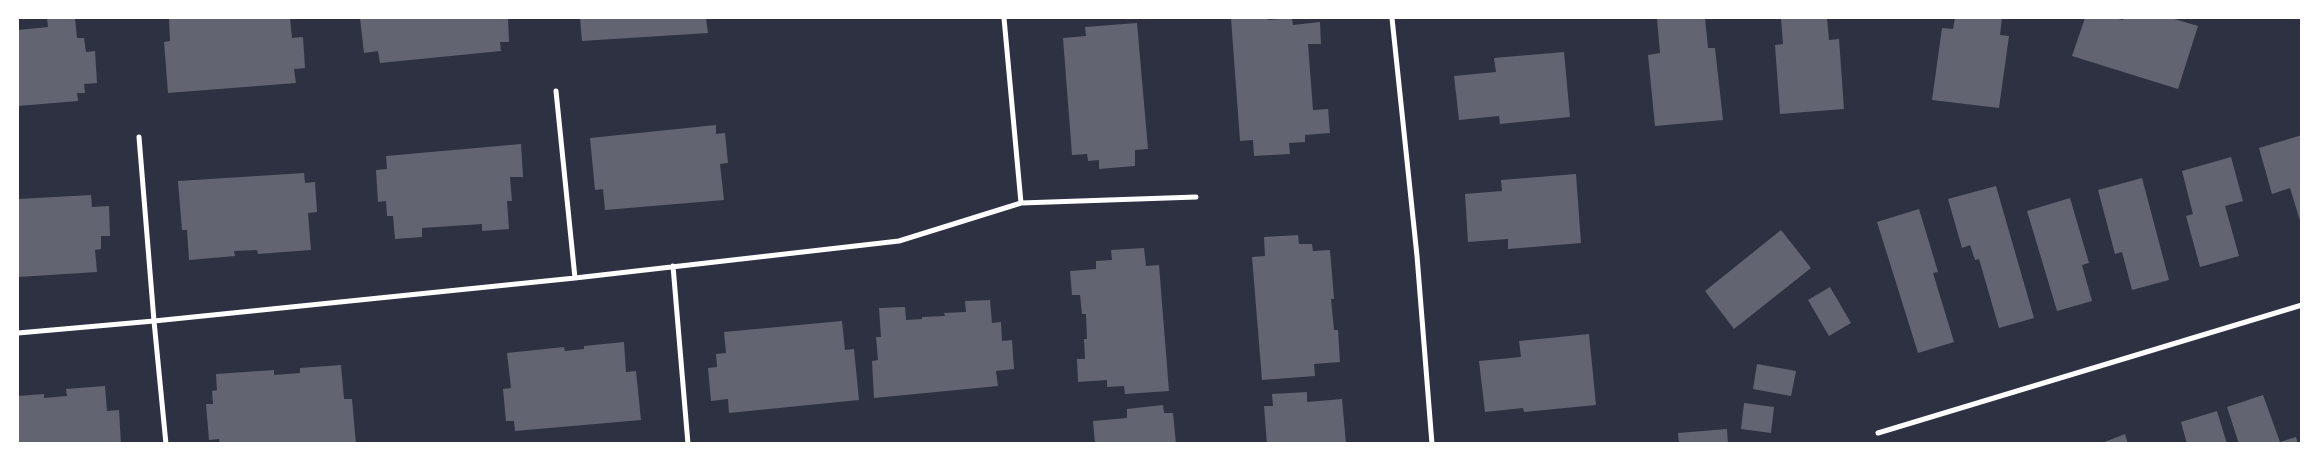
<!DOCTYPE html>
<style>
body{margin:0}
#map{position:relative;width:2319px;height:461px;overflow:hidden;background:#2d3142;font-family:"Sofia Sans Condensed",sans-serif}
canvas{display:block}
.frame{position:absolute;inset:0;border:19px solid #fff;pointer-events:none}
</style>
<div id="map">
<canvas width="2319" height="461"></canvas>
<div class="frame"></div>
</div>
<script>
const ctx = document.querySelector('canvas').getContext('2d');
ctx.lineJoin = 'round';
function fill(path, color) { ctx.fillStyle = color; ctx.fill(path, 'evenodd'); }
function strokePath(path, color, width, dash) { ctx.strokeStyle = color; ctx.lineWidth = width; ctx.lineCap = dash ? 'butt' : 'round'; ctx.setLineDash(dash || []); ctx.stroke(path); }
const building = new Path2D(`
 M 47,18 L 75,18 L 77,38 L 84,38 L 86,52 L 95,51 L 97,83 L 84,84 L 85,93 L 77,93 L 78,101 L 18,106 L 18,30 L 48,27 Z
 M 169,18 L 290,18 L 292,38 L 303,37 L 305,68 L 294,69 L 296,83 L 168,93 L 164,42 L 170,41 Z
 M 360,18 L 508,18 L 509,42 L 500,42 L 501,51 L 380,63 L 378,51 L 364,53 Z
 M 580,18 L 706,18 L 708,33 L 582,41 Z
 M 1231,18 L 1268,18 L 1268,20 L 1292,18 L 1293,25 L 1320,22 L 1321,44 L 1308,44 L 1313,110 L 1328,109 L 1330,133 L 1305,135 L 1305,142 L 1289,143 L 1290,154 L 1254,156 L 1253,140 L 1240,141 Z
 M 1667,18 L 1705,18 L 1708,48 L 1715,48 L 1723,120 L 1655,126 L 1648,55 L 1660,53 L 1657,19 Z
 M 1781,18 L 1827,18 L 1829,40 L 1839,39 L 1844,109 L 1780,114 L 1775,45 L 1783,44 Z
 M 1955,18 L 2002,18 L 2000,35 L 2009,36 L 1999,108 L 1932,100 L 1942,28 L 1953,29 Z
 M 2085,18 L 2114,18 L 2123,20 L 2124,18 L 2171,18 L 2198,26 L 2178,89 L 2072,56 Z
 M 1137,23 L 1148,149 L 1135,150 L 1135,166 L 1099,169 L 1099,160 L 1088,161 L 1087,154 L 1072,155 L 1063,38 L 1086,36 L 1085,27 Z
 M 1564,52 L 1570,117 L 1500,124 L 1499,116 L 1459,120 L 1454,76 L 1496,72 L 1494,58 Z
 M 716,125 L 716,134 L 725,133 L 728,163 L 720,164 L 724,200 L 605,210 L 603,189 L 595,190 L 590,138 Z
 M 2302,135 L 2302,224 L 2301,224 L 2290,188 L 2272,194 L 2259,148 Z
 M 521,144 L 523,177 L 510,177 L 512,201 L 507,201 L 509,229 L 482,231 L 482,224 L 422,228 L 422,237 L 395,239 L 393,216 L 387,216 L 386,201 L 378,202 L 376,170 L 387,169 L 386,156 Z
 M 2231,157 L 2243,201 L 2225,206 L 2239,256 L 2200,267 L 2186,216 L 2193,214 L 2182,171 Z
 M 304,173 L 305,183 L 315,182 L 317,212 L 308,213 L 311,250 L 258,254 L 257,250 L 234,251 L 235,256 L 189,260 L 187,230 L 182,230 L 178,181 Z
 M 1576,174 L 1581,243 L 1508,249 L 1508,239 L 1468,242 L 1465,194 L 1502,191 L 1501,180 Z
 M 2142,178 L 2169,280 L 2132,290 L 2122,252 L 2115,254 L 2098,190 Z
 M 1996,186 L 2034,318 L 1999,328 L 1979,259 L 1975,260 L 1970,245 L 1962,248 L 1948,199 Z
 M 91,195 L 92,207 L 109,206 L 110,236 L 101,236 L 101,249 L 95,250 L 97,272 L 18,277 L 18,199 Z
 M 2070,198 L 2089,263 L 2082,265 L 2092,301 L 2057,311 L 2027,211 Z
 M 1919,209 L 1938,272 L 1933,273 L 1954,342 L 1918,353 L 1877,222 Z
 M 1781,230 L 1811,268 L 1734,329 L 1705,291 Z
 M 1298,235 L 1299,244 L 1312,244 L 1313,251 L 1330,250 L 1334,299 L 1331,299 L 1334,330 L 1338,330 L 1340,362 L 1314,364 L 1315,376 L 1262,380 L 1252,257 L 1265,256 L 1264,237 Z
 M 1144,248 L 1146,266 L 1159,265 L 1169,391 L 1125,394 L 1124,386 L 1107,387 L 1107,380 L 1078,382 L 1077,359 L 1085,359 L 1084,339 L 1087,339 L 1086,314 L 1082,314 L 1080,295 L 1072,295 L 1070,271 L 1096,269 L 1096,261 L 1112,260 L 1111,250 Z
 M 1830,287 L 1851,323 L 1829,336 L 1808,300 Z
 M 990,300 L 992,323 L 1001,322 L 1002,341 L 1012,340 L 1014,369 L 996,371 L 998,386 L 874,398 L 872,361 L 878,360 L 876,337 L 881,337 L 879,308 L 905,307 L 906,320 L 922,319 L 922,317 L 945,316 L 944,313 L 966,312 L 965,301 Z
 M 842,321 L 845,350 L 854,349 L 859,400 L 729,413 L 728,399 L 711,401 L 708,368 L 717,367 L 716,354 L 726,353 L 724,332 Z
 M 1589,334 L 1596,405 L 1524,412 L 1523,408 L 1485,412 L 1479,361 L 1521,357 L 1519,341 Z
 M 624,342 L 626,372 L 636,371 L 641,420 L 515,431 L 514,421 L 506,421 L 503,389 L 511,388 L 507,353 L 564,347 L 565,351 L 584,349 L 584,346 Z
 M 1757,364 L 1796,371 L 1791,396 L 1753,389 Z
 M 341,365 L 344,399 L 352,399 L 356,444 L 220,444 L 219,439 L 209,440 L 206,404 L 213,404 L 212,391 L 217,390 L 216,374 L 274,370 L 274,375 L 300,373 L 300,368 Z
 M 105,386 L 107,411 L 119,410 L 121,444 L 18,444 L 18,396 L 44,394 L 44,398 L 67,396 L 66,389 Z
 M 1307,392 L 1307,402 L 1342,399 L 1346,444 L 1267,444 L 1264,406 L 1273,406 L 1272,394 Z
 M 2263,395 L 2280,442 L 2296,437 L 2298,444 L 2239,444 L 2227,407 Z
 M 1744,403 L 1774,407 L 1771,433 L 1741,429 Z
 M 1163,405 L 1164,413 L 1173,413 L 1176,444 L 1095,444 L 1093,421 L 1127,418 L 1127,409 Z
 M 2217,411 L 2227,444 L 2187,444 L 2181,422 Z
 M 1727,429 L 1728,444 L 1679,444 L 1678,433 Z
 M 2125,434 L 2128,444 L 2102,444 L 2102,443 Z`);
const minor = new Path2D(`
 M 1392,18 L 1417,256 L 1432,444
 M 556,91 L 575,278
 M 139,137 L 154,321 L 166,444
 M 1021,203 L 1196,197
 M 673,266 L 688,444
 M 18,333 L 154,321 L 575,278 L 899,241 L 1021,203 L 1004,18
 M 1878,433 L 2302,305`);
fill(building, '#626471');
strokePath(minor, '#fff', 5);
</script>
